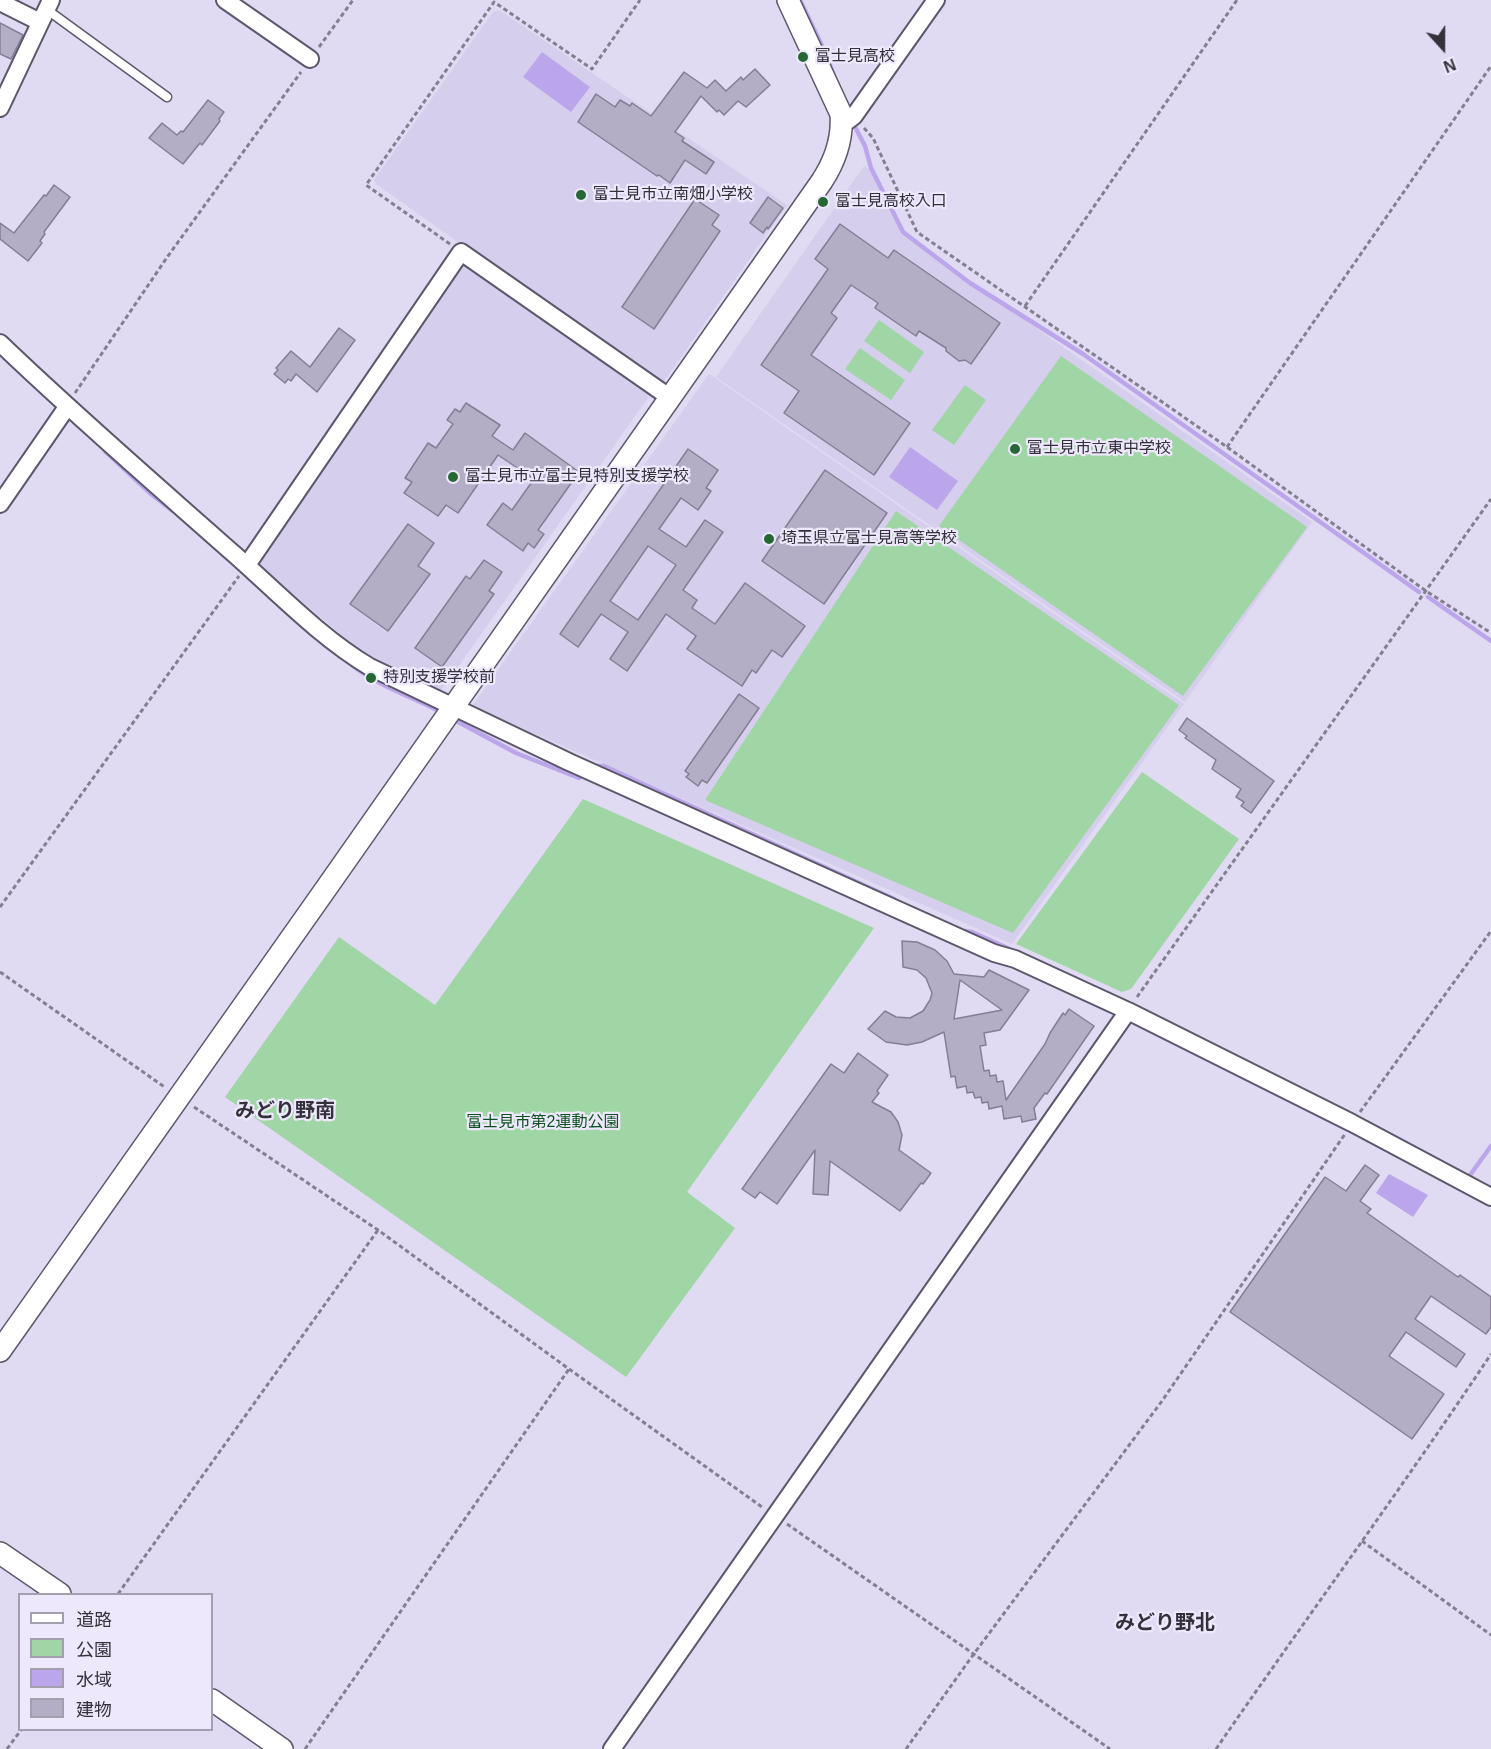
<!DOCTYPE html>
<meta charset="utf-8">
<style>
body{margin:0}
#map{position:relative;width:1491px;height:1749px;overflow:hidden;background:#e0daf3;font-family:Arial,"Noto Sans JP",sans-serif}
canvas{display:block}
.legend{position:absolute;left:18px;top:1593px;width:195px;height:138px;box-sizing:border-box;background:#ede8fc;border:2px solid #a39faf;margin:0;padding:8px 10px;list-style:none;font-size:18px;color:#34313b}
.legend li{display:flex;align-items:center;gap:12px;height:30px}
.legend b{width:30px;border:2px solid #a39faf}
.north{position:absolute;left:1413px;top:18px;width:60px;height:60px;-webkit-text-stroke:4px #ede8fc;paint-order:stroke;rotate:159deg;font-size:16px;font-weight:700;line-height:24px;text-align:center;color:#34313b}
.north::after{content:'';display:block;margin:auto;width:21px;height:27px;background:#34313b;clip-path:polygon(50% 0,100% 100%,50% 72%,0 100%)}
</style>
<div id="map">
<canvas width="1491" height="1749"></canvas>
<ul class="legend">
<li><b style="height:8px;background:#fff"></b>道路</li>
<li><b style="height:16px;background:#a0d5a5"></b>公園</li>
<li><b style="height:16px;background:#bba6eb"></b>水域</li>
<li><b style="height:16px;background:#b4adc6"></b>建物</li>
</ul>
<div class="north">N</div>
</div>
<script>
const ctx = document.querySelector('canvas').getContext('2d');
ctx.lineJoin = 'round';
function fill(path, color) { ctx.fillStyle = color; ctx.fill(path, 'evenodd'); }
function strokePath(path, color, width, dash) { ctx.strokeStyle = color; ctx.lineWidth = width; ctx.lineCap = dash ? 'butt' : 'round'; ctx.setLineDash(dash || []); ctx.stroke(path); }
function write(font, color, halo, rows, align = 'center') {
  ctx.font = font + ' Arial,"Noto Sans JP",sans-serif'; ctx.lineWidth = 4.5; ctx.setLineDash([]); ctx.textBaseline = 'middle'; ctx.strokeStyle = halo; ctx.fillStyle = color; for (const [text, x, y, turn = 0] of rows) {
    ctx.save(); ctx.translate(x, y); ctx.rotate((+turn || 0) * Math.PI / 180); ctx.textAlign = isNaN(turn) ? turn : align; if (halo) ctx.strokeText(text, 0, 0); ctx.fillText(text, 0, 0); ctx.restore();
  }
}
const built = new Path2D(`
 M 499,10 L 787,205 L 663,383 L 658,384 L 376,184 L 374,180 L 493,12 Z
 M 864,166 L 869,169 L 901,233 L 1312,522 L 1185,702 L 716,377 Z
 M 464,259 L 652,392 L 441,691 L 383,664 L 357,648 L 255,562 Z
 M 709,374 L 1184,704 L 1012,944 L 472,706 Z`);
const green = new Path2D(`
 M 879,320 L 924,352 L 910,373 L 864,341 Z
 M 860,348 L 905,380 L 891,400 L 845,369 Z
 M 1061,356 L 1307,527 L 1183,696 L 939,526 Z
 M 965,385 L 986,400 L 954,445 L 932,430 Z
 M 896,511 L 1179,705 L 1013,933 L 705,800 Z
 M 1142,772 L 1239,839 L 1131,989 L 1122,992 L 1016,944 Z
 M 583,799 L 874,928 L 687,1192 L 735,1228 L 626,1377 L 225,1097 L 339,937 L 435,1005 Z`);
const water = new Path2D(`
 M 542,52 L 590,87 L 571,112 L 523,77 Z
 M 910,447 L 958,481 L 937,510 L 889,477 Z
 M 1389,1174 L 1428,1195 L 1413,1217 L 1376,1193 Z`);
const stream = new Path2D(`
 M 800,0 L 825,52 L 834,76
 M 853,123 L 865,146 L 871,168 L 903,232 L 970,283 L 1083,354 L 1419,592
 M 105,451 L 151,494 L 173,511
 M 1428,597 L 1491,641
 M 353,666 C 379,686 412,697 441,712
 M 451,718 L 516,753 L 579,778 L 586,773
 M 593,769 L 597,766 L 604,766 L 894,899
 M 964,931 L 972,932 L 1014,951
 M 1163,1020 L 1193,1035
 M 1468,1178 L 1491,1146`);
const building = new Path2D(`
 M 0,23 L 23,35 L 11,59 L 0,54 Z
 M 755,69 L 770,85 L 746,107 L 738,101 L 724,115 L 719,110 L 717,112 L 701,96 L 675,132 L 684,138 L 682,141 L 714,162 L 706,174 L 685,160 L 670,183 L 659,175 L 657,176 L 578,122 L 596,94 L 615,107 L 620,100 L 630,106 L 632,103 L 651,116 L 684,72 L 707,88 L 715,80 L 726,91 L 741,77 L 743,80 Z
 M 208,100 L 224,112 L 219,119 L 220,121 L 202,145 L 200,143 L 183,164 L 149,138 L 162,123 L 177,135 L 181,131 L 183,132 Z
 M 54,185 L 70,197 L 44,232 L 45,234 L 40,241 L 42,243 L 28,261 L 0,239 L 0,223 L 14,233 L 44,195 L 46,196 Z
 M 768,197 L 783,208 L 768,229 L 767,227 L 763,233 L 750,223 Z
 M 695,199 L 719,215 L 712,225 L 720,231 L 654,329 L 622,307 Z
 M 840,224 L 888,258 L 894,250 L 1000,323 L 971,364 L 965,360 L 959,361 L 946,351 L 946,348 L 919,331 L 916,336 L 875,308 L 878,303 L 851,285 L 831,313 L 837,318 L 811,355 L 910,423 L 874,475 L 784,413 L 799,391 L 761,365 L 828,269 L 815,259 Z
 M 339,328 L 355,340 L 317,392 L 296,374 L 291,381 L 288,379 L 285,383 L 274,374 L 278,370 L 276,368 L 291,351 L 310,367 Z
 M 466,403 L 500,425 L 492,436 L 513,450 L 525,433 L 579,472 L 538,530 L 544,534 L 534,548 L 528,543 L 523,551 L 487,525 L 503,503 L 512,510 L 534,479 L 498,455 L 458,513 L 446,505 L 438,516 L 404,493 L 412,482 L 405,478 L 428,443 L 436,448 L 453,424 L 447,420 L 455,409 L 460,412 Z
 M 688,449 L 718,470 L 706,488 L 711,491 L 698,510 L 681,498 L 659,529 L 686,547 L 705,520 L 723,532 L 683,590 L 697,600 L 692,608 L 715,624 L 745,583 L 805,626 L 782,657 L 772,650 L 756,673 L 752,670 L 742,686 L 687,649 L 696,636 L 666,614 L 627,671 L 610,659 L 628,632 L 601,614 L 578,647 L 560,634 ZM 648,546 L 676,565 L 638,620 L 610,601 Z
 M 825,470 L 887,513 L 824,604 L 762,561 Z
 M 408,524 L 434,543 L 418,566 L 430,574 L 388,631 L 350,604 Z
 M 484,560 L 502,572 L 489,591 L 494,594 L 442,667 L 415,648 L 466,576 L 470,579 Z
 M 739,694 L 759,708 L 707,783 L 702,780 L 698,786 L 686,777 L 689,774 L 685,771 Z
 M 1187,718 L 1274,781 L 1251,813 L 1241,806 L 1244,802 L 1236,797 L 1241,789 L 1212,769 L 1216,760 L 1185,738 L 1187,736 L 1179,730 Z
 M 902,941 L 917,942 L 935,950 L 947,961 L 954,974 L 984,977 L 989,970 L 1029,990 L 1000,1030 L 984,1033 L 986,1045 L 980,1046 L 984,1071 L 989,1070 L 990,1076 L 996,1075 L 997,1082 L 1003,1081 L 1006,1100 L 1045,1044 L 1050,1033 L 1063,1013 L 1065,1015 L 1069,1009 L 1094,1026 L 1047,1094 L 1045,1093 L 1034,1108 L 1036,1119 L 1022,1122 L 1021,1116 L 1004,1119 L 1002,1106 L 989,1109 L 988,1102 L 982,1103 L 981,1097 L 975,1098 L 973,1092 L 967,1093 L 966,1086 L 957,1088 L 955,1076 L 951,1077 L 944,1032 L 922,1042 L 907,1045 L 886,1042 L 868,1029 L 885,1011 L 896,1017 L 910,1018 L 923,1011 L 930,1000 L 932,993 L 926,978 L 917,970 L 903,967 ZM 960,980 L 1002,1010 L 954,1019 Z
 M 858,1053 L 888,1075 L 877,1091 L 879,1093 L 872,1102 L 891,1112 L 898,1122 L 902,1135 L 899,1150 L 931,1173 L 923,1184 L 921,1183 L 900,1211 L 830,1161 L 828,1195 L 813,1194 L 815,1150 L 777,1204 L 760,1192 L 755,1198 L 742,1189 L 831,1064 L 844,1073 Z
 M 1365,1165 L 1379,1175 L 1360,1201 L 1371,1209 L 1367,1213 L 1458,1277 L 1460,1275 L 1491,1297 L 1491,1327 L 1486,1334 L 1431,1296 L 1415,1319 L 1465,1354 L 1456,1367 L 1406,1332 L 1389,1356 L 1444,1394 L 1412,1439 L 1230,1312 L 1325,1177 L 1346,1191 Z`);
const path = new Path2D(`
 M 319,47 L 353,0
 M 864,128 L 873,138 L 917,232 L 1227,447 L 1426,591 L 1491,633
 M 450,244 L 366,185 L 494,2 L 592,69 L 640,0
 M 1025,306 L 1237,0
 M 75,393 L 168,256 L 301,72
 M 1227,447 L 1491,66
 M 0,907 L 239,576
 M 0,972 L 166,1088
 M 1137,997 L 1491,499
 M 194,1107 L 378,1230 L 569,1369 L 762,1507
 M 1360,1112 L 1491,931
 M 787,1524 L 1110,1749
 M 1362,1541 L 1491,1635
 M 118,1594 L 378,1230
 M 7,1749 L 21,1730
 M 305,1749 L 569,1369
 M 906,1749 L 973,1655 L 1162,1401 L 1345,1134
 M 1216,1749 C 1307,1617 1402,1488 1491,1354`);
const service = new Path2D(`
 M 46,9 L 167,97`);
const minor = new Path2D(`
 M 225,0 L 310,59
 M 0,2 L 40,22
 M 0,108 L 51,0
 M 842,125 L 854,116 L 936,0
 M 0,343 C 76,416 155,484 234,554 C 277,592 321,638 370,667 L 569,762 L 994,953 L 1015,959 L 1128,1011 L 1352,1123 L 1491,1197
 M 0,504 L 67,407
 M 247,565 L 461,252 L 669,397
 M 612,1749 L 1128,1011`);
const tertiary = new Path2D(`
 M 0,1351 C 277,963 546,570 822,181 C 835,161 843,139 841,114 L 788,0
 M 0,1553 L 60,1594
 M 212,1700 L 282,1749`);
const markers = [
 [803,57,6,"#266833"],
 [581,195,6,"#266833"],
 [823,202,6,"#266833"],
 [1015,449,6,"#266833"],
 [453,477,6,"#266833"],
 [769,539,6,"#266833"],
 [371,678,6,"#266833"]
];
const poiNames = [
 ["富士見高校",815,57],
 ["富士見市立南畑小学校",593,195],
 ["富士見高校入口",835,202],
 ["富士見市立東中学校",1027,449],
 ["富士見市立富士見特別支援学校",465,477],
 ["埼玉県立富士見高等学校",781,539],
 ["特別支援学校前",383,678]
];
const parkNames = [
 ["富士見市第2運動公園",543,1123]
];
const quarterNames = [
 ["みどり野南",285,1111],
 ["みどり野北",1165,1623]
];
fill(built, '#d6ceed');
fill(green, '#a0d5a5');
fill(water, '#bba6eb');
strokePath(stream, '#bba6eb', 4.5);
fill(building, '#b4adc6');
strokePath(building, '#847e95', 1.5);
strokePath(service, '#5d576c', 11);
strokePath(minor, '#5d576c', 20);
strokePath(tertiary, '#5d576c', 24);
strokePath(path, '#847f90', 3, [4.5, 3]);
strokePath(service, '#fff', 8);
strokePath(minor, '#fff', 16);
strokePath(tertiary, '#fff', 21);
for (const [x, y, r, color] of markers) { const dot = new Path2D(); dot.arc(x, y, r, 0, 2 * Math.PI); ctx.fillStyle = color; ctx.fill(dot); strokePath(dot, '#ede8fc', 2); }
write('16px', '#34313b', '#ede8fc', poiNames, 'left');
write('16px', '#0e5220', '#ede8fc', parkNames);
write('bold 20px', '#34313b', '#ede8fc', quarterNames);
</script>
